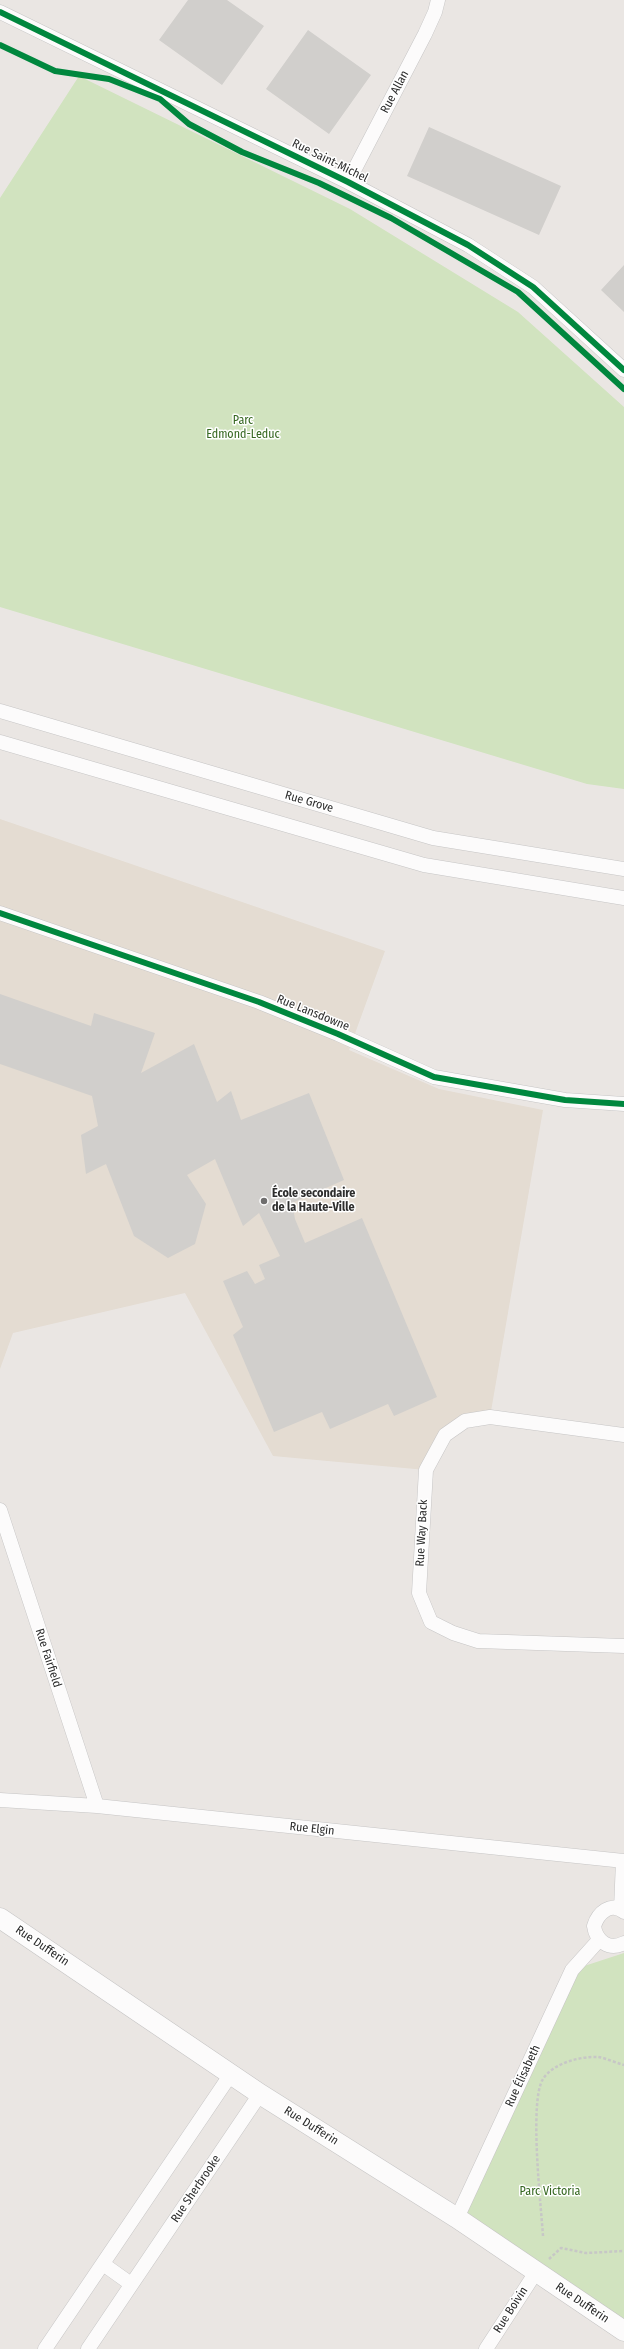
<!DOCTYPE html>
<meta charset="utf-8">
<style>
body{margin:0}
canvas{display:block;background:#eae6e3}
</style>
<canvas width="624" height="2349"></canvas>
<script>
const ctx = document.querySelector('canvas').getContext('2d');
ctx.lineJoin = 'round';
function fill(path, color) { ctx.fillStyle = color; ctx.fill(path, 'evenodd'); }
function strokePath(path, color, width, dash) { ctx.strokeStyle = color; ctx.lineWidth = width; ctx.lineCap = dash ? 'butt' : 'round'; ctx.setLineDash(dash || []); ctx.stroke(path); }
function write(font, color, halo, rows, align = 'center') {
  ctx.font = font + ' "Fira Sans Condensed",sans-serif'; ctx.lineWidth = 3; ctx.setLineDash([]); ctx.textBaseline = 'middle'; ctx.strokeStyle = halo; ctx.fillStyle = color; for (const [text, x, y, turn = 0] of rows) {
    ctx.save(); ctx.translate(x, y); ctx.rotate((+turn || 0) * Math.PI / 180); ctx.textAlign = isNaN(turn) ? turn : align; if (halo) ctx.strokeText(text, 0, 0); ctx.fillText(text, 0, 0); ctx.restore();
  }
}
const education = new Path2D(`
 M 0,819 L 385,951 L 349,1050 L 439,1089 L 543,1110 L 490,1417 L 465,1421 L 426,1470 L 273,1456 L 185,1293 L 13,1333 L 0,1369 Z`);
const green = new Path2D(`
 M 79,76 L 350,209 L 518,312 L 624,407 L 624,789 L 587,784 L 0,607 L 0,198 Z
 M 624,1953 L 624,2331 L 457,2218 L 572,1970 Z`);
const building = new Path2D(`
 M 188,0 L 227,0 L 264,26 L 222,85 L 159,40 Z
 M 308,30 L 371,75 L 329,134 L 266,89 Z
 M 429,127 L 561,186 L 539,235 L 407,176 Z
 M 624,265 L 624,312 L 601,290 Z
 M 0,994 L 91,1026 L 94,1013 L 155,1033 L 141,1073 L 194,1044 L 217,1102 L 231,1091 L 241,1120 L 309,1093 L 344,1180 L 292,1203 L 295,1219 L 305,1243 L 362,1218 L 437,1397 L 394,1416 L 388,1404 L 330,1429 L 322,1412 L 274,1432 L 233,1335 L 243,1327 L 223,1281 L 247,1271 L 255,1284 L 265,1279 L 259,1265 L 280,1256 L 259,1213 L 243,1226 L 215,1159 L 187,1175 L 206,1204 L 195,1244 L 168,1258 L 134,1236 L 106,1164 L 86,1174 L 81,1135 L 98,1126 L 92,1096 L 0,1064 Z`);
const path = new Path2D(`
 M 543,2236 C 541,2205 529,2101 543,2079 C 553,2063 581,2056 598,2057 C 606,2058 616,2063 624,2065
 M 549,2259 L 561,2248 L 586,2253 L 624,2251`);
const minor = new Path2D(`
 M 0,12 L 348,182 L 468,245 L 533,287 L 624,370
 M 348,182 L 425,34 L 435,12 L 438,0
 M 0,711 L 433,838 L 624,869
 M 0,742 L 424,865 L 624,898
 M 0,913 L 259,1002 L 338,1034 L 434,1077 L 565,1100 L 624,1104
 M 624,1435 L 490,1417 L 465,1421 L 445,1435 L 426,1470 L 419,1593 L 431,1622 L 453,1633 L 478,1641 L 624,1646
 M 0,1510 L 97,1806
 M 0,1800 L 97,1806 L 624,1861
 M 621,1909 L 623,1861
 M 624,1912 C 611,1901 598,1913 594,1926 C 596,1941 609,1951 624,1943
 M 457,2218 L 572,1970 L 599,1940
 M 103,2264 L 131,2284
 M 45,2349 L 231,2074
 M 88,2349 L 260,2094
 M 486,2349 L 536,2272`);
const secondary = new Path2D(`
 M 0,1918 L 260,2094 L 457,2218 L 624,2331`);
const cycleway = new Path2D(`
 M 0,12 L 348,182 L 468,245 L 533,287 L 624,370
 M 0,45 L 55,71 L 109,79 L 160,99 L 189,124 L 242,152 L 319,183 L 391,218 L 518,292 L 624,389
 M 0,913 L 259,1002 L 338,1034 L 434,1077 L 565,1100 L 624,1104`);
const markers = [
 [264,1201,4,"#6f6e6d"]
];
const streetNames = [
 ["Rue Allan",395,92,-62],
 ["Rue Saint-Michel",330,161,26],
 ["Rue Grove",309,802,16],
 ["Rue Lansdowne",313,1013,22],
 ["Rue Way Back",422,1533,-87],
 ["Rue Fairfield",48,1658,72],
 ["Rue Elgin",312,1829,6],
 ["Rue Dufferin",42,1946,34],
 ["Rue Élisabeth",523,2076,-65],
 ["Rue Dufferin",311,2126,32],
 ["Rue Sherbrooke",196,2189,-56],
 ["Rue Dufferin",582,2303,34],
 ["Rue Boivin",511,2310,-57]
];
const parkNames = [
 ["Parc",243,421],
 ["Edmond-Leduc",243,435],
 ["Parc Victoria",550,2192]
];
const poiNames = [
 ["École secondaire",272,1194],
 ["de la Haute-Ville",272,1208]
];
fill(education, '#e4dcd2');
fill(green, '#d1e3bf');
fill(building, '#d1cfcc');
strokePath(minor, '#c6c5c5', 15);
strokePath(secondary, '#c6c5c5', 21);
strokePath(path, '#c7c7c6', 2.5, [3, 2]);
strokePath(minor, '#fcfbfb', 14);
strokePath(secondary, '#fcfbfb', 20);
strokePath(cycleway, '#00873e', 6);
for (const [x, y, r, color] of markers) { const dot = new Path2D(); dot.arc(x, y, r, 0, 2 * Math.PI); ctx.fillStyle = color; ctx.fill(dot); strokePath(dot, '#fff', 1.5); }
write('12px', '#2d2d2d', '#fff', streetNames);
write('12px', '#356720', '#fff', parkNames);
write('bold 12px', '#2d2d2d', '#fff', poiNames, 'left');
</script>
